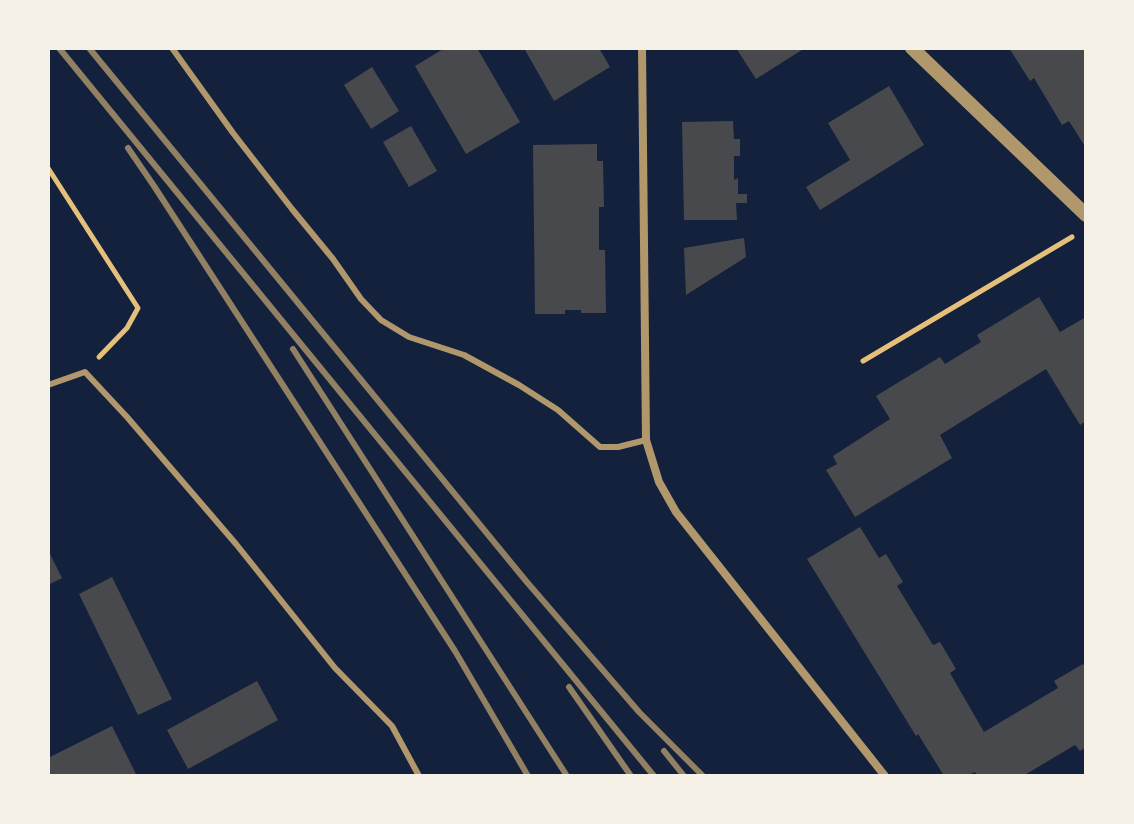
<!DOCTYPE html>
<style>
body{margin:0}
#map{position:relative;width:1134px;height:824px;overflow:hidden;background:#14213d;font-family:"PT Sans",sans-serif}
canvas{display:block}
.frame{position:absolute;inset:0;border:50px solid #f6f1e7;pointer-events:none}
</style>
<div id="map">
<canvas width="1134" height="824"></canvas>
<div class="frame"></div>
</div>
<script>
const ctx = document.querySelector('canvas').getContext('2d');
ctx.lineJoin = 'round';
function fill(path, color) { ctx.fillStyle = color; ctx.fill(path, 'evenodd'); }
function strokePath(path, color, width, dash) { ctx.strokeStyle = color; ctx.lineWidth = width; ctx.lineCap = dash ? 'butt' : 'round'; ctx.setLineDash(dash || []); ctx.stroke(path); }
const building = new Path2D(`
 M 445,48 L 477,48 L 520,122 L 466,154 L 415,66 Z
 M 524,48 L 599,48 L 610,67 L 554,101 Z
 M 736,48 L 805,48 L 756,79 Z
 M 1009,48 L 1086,48 L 1086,148 L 1069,121 L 1062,125 L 1034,78 L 1030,81 Z
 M 372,67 L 399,111 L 371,129 L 344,85 Z
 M 889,86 L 924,145 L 820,210 L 806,187 L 850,160 L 828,123 Z
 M 733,121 L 734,139 L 740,139 L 740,156 L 734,156 L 734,180 L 738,178 L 738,194 L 747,194 L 747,203 L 736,203 L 737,220 L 684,220 L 682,122 Z
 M 411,126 L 437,171 L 409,187 L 383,142 Z
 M 597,144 L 597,161 L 603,161 L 604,207 L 599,207 L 599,250 L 605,250 L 606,313 L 581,313 L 581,310 L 565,310 L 565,314 L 535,314 L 533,145 Z
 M 744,238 L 746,257 L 686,295 L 684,248 Z
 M 1039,297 L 1060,332 L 1086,317 L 1086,421 L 1080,425 L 1046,369 L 940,435 L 952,458 L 855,517 L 826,470 L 837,464 L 833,456 L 890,419 L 876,396 L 940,357 L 945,364 L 981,342 L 977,335 Z
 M 860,527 L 879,558 L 886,554 L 903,582 L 897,586 L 933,645 L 940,642 L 956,669 L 950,673 L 984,732 L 1058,688 L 1054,681 L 1083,664 L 1086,670 L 1086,747 L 1080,751 L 1075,745 L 1023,776 L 977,776 L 975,772 L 966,776 L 944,776 L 918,734 L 916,736 L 807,559 Z
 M 48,550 L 62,578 L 48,585 Z
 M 112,577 L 172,699 L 138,715 L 79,594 Z
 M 257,681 L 278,720 L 188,769 L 167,730 Z
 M 112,726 L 137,776 L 48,776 L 48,758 Z`);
const path = new Path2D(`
 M 48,168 L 138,308 L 127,328 L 99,357
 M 863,361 L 1072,237`);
const service = new Path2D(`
 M 172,48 L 233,133 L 292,209 L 333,259 L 361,299 L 381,320 L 409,337 L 464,355 L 519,385 L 558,410 L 600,447 L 618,447 L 646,440
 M 48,385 L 85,372 L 127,417 L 236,544 L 335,668 L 392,726 L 419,776`);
const minor = new Path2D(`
 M 642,48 L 646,440 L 659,482 L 676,512 L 885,776`);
const tertiary = new Path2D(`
 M 912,48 L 1086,215`);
const rail = new Path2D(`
 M 59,48 L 654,776
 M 89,48 L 526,581 L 639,712 L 703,776
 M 128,148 L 154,186 L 455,651 L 528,776
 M 293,349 L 567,776
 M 569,687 L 631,776
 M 664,751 L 684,776`);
fill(building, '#48494c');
strokePath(path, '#e5c07b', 5);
strokePath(service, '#b1986c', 6);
strokePath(minor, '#b1986c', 8);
strokePath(tertiary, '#b1986c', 14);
strokePath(rail, '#918062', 6);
</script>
